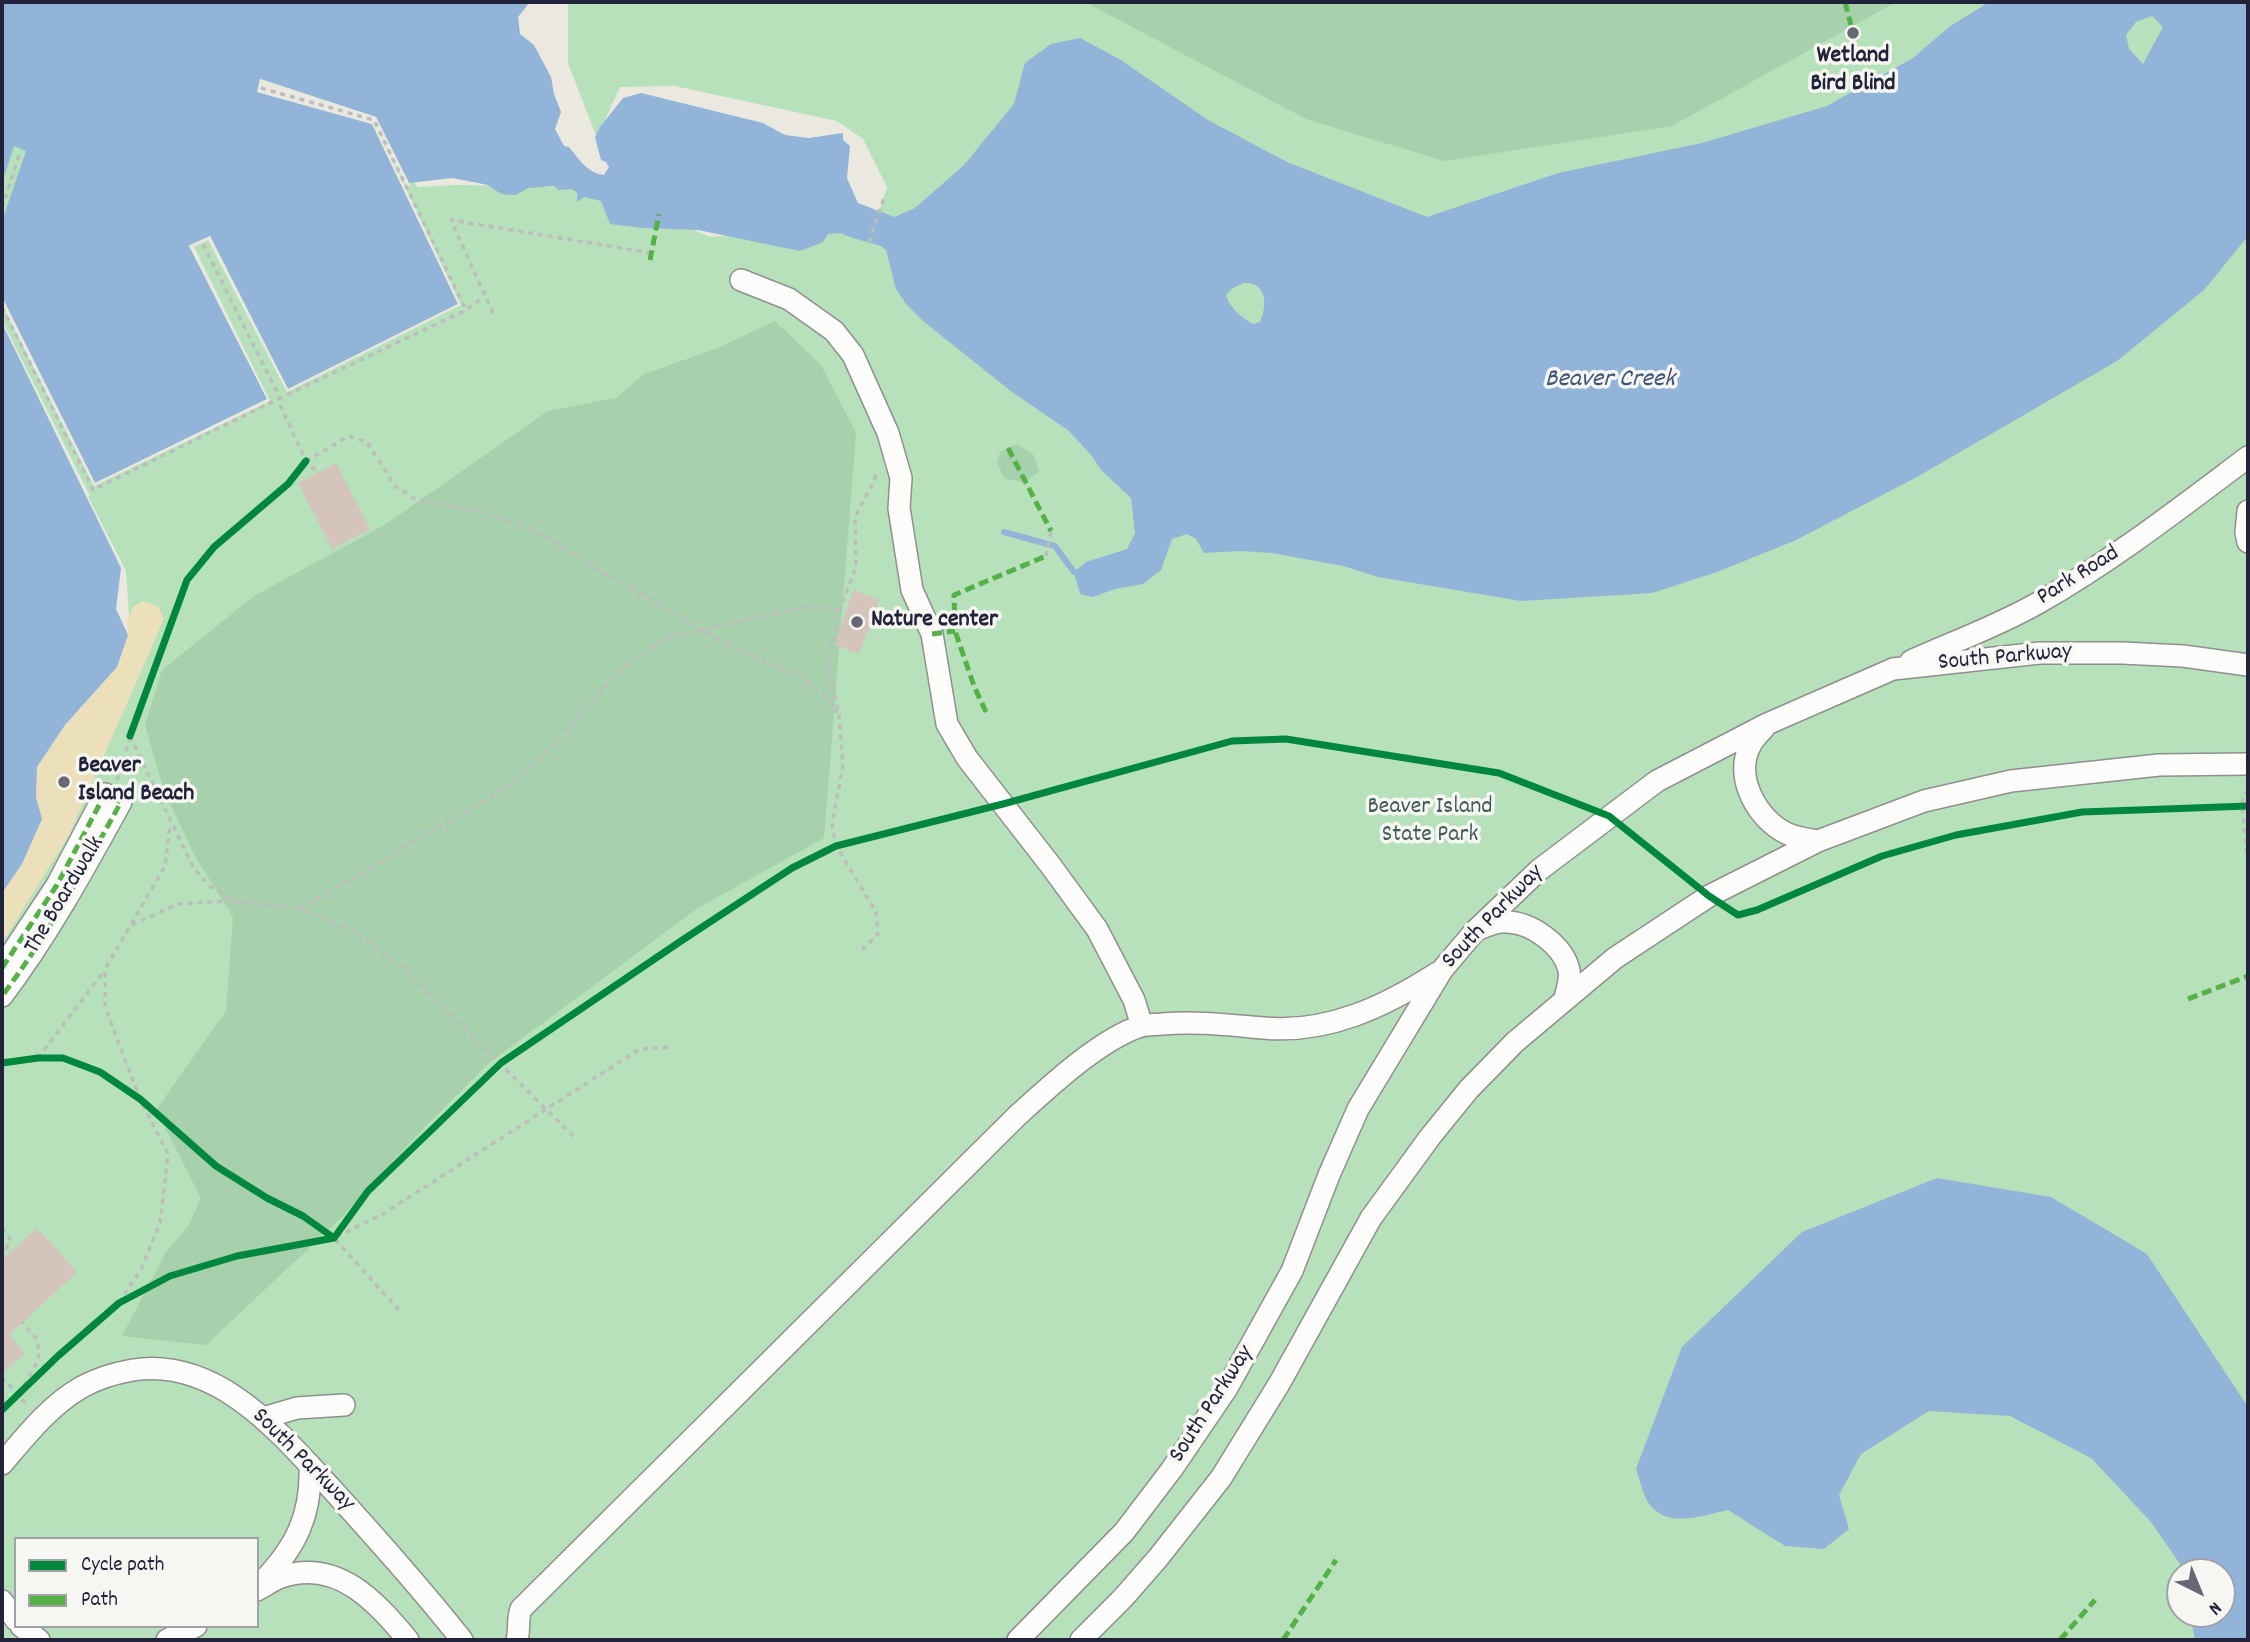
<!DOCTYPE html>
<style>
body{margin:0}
#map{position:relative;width:2250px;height:1642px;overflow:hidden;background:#eae8df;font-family:Dekko,sans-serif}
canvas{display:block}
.frame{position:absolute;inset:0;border:4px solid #22223b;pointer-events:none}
.legend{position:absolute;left:14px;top:1537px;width:245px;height:91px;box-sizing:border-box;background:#f6f6f2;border:2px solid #a1a1a9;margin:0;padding:9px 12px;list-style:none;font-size:21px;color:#22223b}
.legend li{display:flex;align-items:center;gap:14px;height:35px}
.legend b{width:35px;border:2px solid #a1a1a9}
.north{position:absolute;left:2166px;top:1558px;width:70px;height:70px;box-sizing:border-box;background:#f6f6f2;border:2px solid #a1a1a9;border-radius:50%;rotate:137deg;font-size:19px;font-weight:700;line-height:28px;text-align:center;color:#22223b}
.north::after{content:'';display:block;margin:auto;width:24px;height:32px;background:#686774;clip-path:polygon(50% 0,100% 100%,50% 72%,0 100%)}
</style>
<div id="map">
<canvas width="2250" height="1642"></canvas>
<div class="frame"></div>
<ul class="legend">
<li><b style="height:9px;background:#00873e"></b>Cycle path</li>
<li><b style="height:9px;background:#55b146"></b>Path</li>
</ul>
<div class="north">N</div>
</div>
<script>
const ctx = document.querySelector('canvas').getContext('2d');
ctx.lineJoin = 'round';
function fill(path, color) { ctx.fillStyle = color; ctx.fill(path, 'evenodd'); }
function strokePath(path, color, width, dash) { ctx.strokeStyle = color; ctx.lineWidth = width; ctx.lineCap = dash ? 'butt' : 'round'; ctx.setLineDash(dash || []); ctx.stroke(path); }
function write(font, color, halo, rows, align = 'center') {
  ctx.font = font + ' Dekko,sans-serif'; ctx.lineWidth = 7; ctx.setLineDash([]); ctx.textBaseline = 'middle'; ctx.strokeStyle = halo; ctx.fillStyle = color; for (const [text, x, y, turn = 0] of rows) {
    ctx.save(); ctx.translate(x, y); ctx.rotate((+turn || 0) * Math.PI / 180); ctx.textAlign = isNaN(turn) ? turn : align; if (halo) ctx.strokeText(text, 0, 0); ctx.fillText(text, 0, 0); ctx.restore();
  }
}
const green = new Path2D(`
 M 570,2 L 2248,2 L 2248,1640 L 2,1640 L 2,902 L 45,837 L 132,660 L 126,571 L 2,328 L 2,171 L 11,142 L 260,73 L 382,114 L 417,187 L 455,185 L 587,187 L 711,237 L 875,224 L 887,187 L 863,139 L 837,121 L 675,86 L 620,87 L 597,138 L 568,63 L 568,3 ZM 16,1539 L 257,1539 L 257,1626 L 16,1626 ZM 2180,1572 L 2222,1572 L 2222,1614 L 2180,1614 Z`);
const forest = new Path2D(`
 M 1085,2 L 1896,2 L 1672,126 L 1444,161 L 1306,119 Z
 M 775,321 L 821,365 L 856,433 L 824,838 L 698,908 L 489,1063 L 423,1129 L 342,1217 L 206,1345 L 122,1336 L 166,1252 L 189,1225 L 201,1198 L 156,1110 L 226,1011 L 233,917 L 195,856 L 164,791 L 145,725 L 162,670 L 254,596 L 386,524 L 548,411 L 616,398 L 644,374 L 718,348 Z
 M 1017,444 L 1033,454 L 1039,472 L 1024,482 L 1005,479 L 997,463 L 1000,452 Z`);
const sand = new Path2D(`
 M 143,601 L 158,606 L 164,619 L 69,835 L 2,943 L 2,893 L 22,864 L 42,819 L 36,797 L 37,767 L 65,725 L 117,667 L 128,635 L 127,620 L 133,607 Z`);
const water = new Path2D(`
 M 2,2 L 530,2 L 518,17 L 520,34 L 534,45 L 551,77 L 554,94 L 561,112 L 555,129 L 564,146 L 569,147 C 579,159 587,173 604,175 L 609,167 L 606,162 L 601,160 L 595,137 L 600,127 L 623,98 L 641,93 L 763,123 L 785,135 L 809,138 L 843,133 L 843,140 L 850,146 L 847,178 L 858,203 L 894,217 L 915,208 L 964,165 L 1014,104 L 1025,63 L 1051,44 L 1080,38 L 1121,60 L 1208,120 L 1287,162 L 1427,217 L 1558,173 L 1702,143 L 1827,106 L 1913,58 L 1949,27 L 1989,2 L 2248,2 L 2248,236 L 2204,290 L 2117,361 L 1917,477 L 1794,541 L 1717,572 L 1652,593 L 1521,601 L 1378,577 L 1343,566 L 1272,553 L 1240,551 L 1204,553 L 1196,539 L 1187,534 L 1172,539 L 1161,570 L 1143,584 L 1115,589 L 1093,597 L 1080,594 L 1074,572 L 1086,562 L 1127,549 L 1135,533 L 1131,498 L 1101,470 L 1092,456 L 1069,431 L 1012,392 L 923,321 L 906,304 L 896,289 L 886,250 L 881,246 L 853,238 L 840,233 L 828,234 L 823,242 L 800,251 L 698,230 L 644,228 L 610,224 L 601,201 L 584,197 L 577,202 L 577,192 L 571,189 L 559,190 L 554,186 L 528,188 L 516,195 L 501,194 L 488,185 L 452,178 L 409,183 L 376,117 L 261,79 L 258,92 L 372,124 L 458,304 L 288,389 L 210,236 L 189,245 L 267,399 L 95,483 L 2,297 L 2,221 L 26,151 L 14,146 L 2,183 ZM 2152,16 L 2163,27 L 2143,64 L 2129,49 L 2126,35 L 2136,22 ZM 1244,283 C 1268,282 1267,307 1260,322 L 1253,324 C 1242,318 1230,308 1226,296 C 1230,289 1236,286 1244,283 Z
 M 2,323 L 121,568 L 116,609 L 128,635 L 117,667 L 65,725 L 37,767 L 36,797 L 42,819 L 22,864 L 2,893 Z
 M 1937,1178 L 2051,1197 L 2147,1254 L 2248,1407 L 2248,1640 L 2195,1640 L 2190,1614 L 2222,1614 L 2222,1572 L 2181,1572 L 2180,1564 L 2151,1522 L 2091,1458 L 2010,1416 L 1929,1411 L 1861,1454 L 1839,1495 L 1849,1529 L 1824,1549 L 1785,1546 L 1728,1510 C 1704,1515 1668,1529 1650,1505 C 1643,1496 1640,1480 1636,1469 L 1682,1347 L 1802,1232 Z`);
const pier = new Path2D(`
 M 260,79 L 376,117 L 411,187 L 406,185 L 377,127 L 461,305 L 287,392 L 208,240 L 194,247 L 270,401 L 94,486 L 2,305 L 2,297 L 95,483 L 267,399 L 189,246 L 210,236 L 288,389 L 458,304 L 372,124 L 257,92 Z
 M 2,320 L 90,496 L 87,497 L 2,323 Z`);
const stream = new Path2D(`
 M 1004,532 L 1055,546 L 1074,572`);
const building = new Path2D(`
 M 336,463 L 370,529 L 332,549 L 298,483 Z
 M 853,590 L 879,600 L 859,654 L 835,645 Z
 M 37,1228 L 77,1272 L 9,1335 L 25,1353 L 2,1374 L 2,1260 Z`);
const path = new Path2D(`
 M 261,88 L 374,120 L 466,310
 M 2,208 L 20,152
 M 869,242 L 884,198
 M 203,244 L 280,398 L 466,310 L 484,297
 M 2,307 L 93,490 L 280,398 L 279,403 L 306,461 L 317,472
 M 493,313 L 451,220 L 651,253
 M 306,461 L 349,436 L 367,442 L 395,486 L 415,499 L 481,512 L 525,526 L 730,646 L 800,676 L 824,696 L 839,715
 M 1046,556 L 1051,531
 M 130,736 L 194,869 L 211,887 L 234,901 L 300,909 L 352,930 L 405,969 L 576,1139
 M 117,780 L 130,738
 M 2248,790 L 2243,796 L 2242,805 L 2248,866
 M 300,909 L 511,785 L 558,740 L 621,669 L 666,638 L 806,607 L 820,607 L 840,610
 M 132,925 L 178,904 L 232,901
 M 862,950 L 878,934 L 876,912 L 836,846 L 832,825 L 843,765 L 839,715 L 828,664 L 840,610 L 856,566 L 855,517 L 874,481 L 877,471
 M 38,1058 L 104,971
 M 2,1228 L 10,1238 L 6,1250 L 2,1254
 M 119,1303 L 141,1269 L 160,1223 L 168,1154 L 140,1099 L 105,1007 L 105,969 L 165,866 L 170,825
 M 399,1310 L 334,1238 L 383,1214 L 640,1049 L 672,1047
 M 2,1377 L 28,1406
 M 2,1404 L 18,1395 L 38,1361 L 39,1351 L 36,1338 L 22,1322`);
const minor = new Path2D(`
 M 741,280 L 789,299 L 834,331 L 853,355 L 888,433 L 901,478 L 899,508 L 912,590 L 932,634 L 947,724 L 967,758 L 1051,866 L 1097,929 L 1134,1000 L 1142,1026
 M 2248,511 L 2246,533 L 2248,542
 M 1911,661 C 1953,642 1998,626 2038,603 C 2112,561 2180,508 2248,457
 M 1764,728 C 1759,734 1753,739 1750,746 C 1734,777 1757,819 1786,833 C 1795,838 1807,839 1818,841
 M 1479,929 C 1488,925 1496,921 1506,922 C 1531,922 1563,945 1569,970 C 1571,979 1567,989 1565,998
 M 2,968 L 57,885 L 105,794 L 121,802 C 84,869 48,935 2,996
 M 263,1418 L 297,1408 L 344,1405
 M 2,1464 C 26,1436 50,1405 82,1387 C 98,1378 116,1373 133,1370 C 217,1357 279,1432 330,1487 C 375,1537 420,1587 462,1640
 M 262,1582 C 296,1547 312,1515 310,1465
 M 257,1590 C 265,1586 273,1580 281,1577 C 338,1558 376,1602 408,1640
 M 2,1601 L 16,1620
 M 21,1626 L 39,1640
 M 167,1640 L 196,1626
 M 517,1640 C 520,1629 517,1619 521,1609 L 1017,1116 C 1049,1087 1100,1039 1141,1026 C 1148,1024 1156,1025 1162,1024 C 1197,1021 1229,1025 1263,1028 C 1327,1034 1384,1007 1437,973
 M 1018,1640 L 1124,1532 L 1172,1469 L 1227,1388 L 1292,1271 L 1329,1175 L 1358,1109 L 1442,970 L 1475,931 L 1539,870 L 1657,781 L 1767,724 L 1893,669 L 2040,653 L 2122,653 L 2183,656 L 2248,665
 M 1081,1640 L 1123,1598 L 1158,1558 L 1221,1478 L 1279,1384 L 1371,1218 L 1430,1137 L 1469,1089 L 1515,1042 L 1615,958 L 1709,896 L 1818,841 L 1924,801 L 2011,781 L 2159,765 L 2248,764`);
const quiet = new Path2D(`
 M 1845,2 L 1853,33
 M 650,260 L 659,214
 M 1008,448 L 1051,531
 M 932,634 L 955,631
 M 986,712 L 974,686 L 955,631 L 954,595 L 1046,556
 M 2,968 L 57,885 L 105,794 L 121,802 C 84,869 48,935 2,996
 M 2188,999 L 2248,976
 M 1283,1640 L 1336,1560
 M 2060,1640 L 2095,1600`);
const cycleway = new Path2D(`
 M 130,736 L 187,580 L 214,547 L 288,484 L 306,461
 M 2,1063 L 38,1058 L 63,1058 L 100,1072 L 140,1099 L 216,1166 L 267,1198 L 303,1216 L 334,1238 L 368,1191 L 501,1063 L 681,941 L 792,868 L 836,846 L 1003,804 L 1232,741 L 1286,739 L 1499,773 L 1609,816 L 1709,896 L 1738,915 L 1757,910 L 1882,856 L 1956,835 L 2082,812 L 2248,806
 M 2,1410 L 58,1356 L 119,1303 L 170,1276 L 237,1256 L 334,1238`);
const markers = [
 [1853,33,7,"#686774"],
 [857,622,7,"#686774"],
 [64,782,7,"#686774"]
];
const poiNames = [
 ["Wetland",1853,58,"center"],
 ["Bird Blind",1853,86,"center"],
 ["Nature center",871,622],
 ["Beaver",78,768],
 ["Island Beach",78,796]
];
const streetNames = [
 ["Park Road",2079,577,-32],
 ["South Parkway",2005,659,-5],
 ["The Boardwalk",66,896,-59],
 ["South Parkway",1494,918,-46],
 ["South Parkway",1213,1405,-57],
 ["South Parkway",302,1461,45]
];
const parkNames = [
 ["Beaver Island",1430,809],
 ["State Park",1430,837]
];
const waterNames = [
 ["Beaver Creek",1610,381]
];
fill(green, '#b6e1ba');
fill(forest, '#a7d0ad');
fill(sand, '#ece0bb');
fill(water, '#92b4d9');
fill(pier, '#eae8df');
strokePath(stream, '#92b4d9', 6);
fill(building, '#d5c4bc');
strokePath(minor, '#908f8f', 24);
strokePath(path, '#bdbdbe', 3.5, [5, 5]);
strokePath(minor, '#fcfcfa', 21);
strokePath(quiet, '#55b146', 5, [10, 5]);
strokePath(cycleway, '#00873e', 7);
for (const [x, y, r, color] of markers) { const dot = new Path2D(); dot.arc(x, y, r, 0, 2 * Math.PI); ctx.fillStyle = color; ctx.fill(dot); strokePath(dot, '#f6f6f2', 2.5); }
write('bold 24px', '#22223b', '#f6f6f2', poiNames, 'left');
write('24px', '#22223b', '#f6f6f2', streetNames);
write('24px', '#425a58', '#f6f6f2', parkNames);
write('italic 26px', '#405479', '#f6f6f2', waterNames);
</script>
